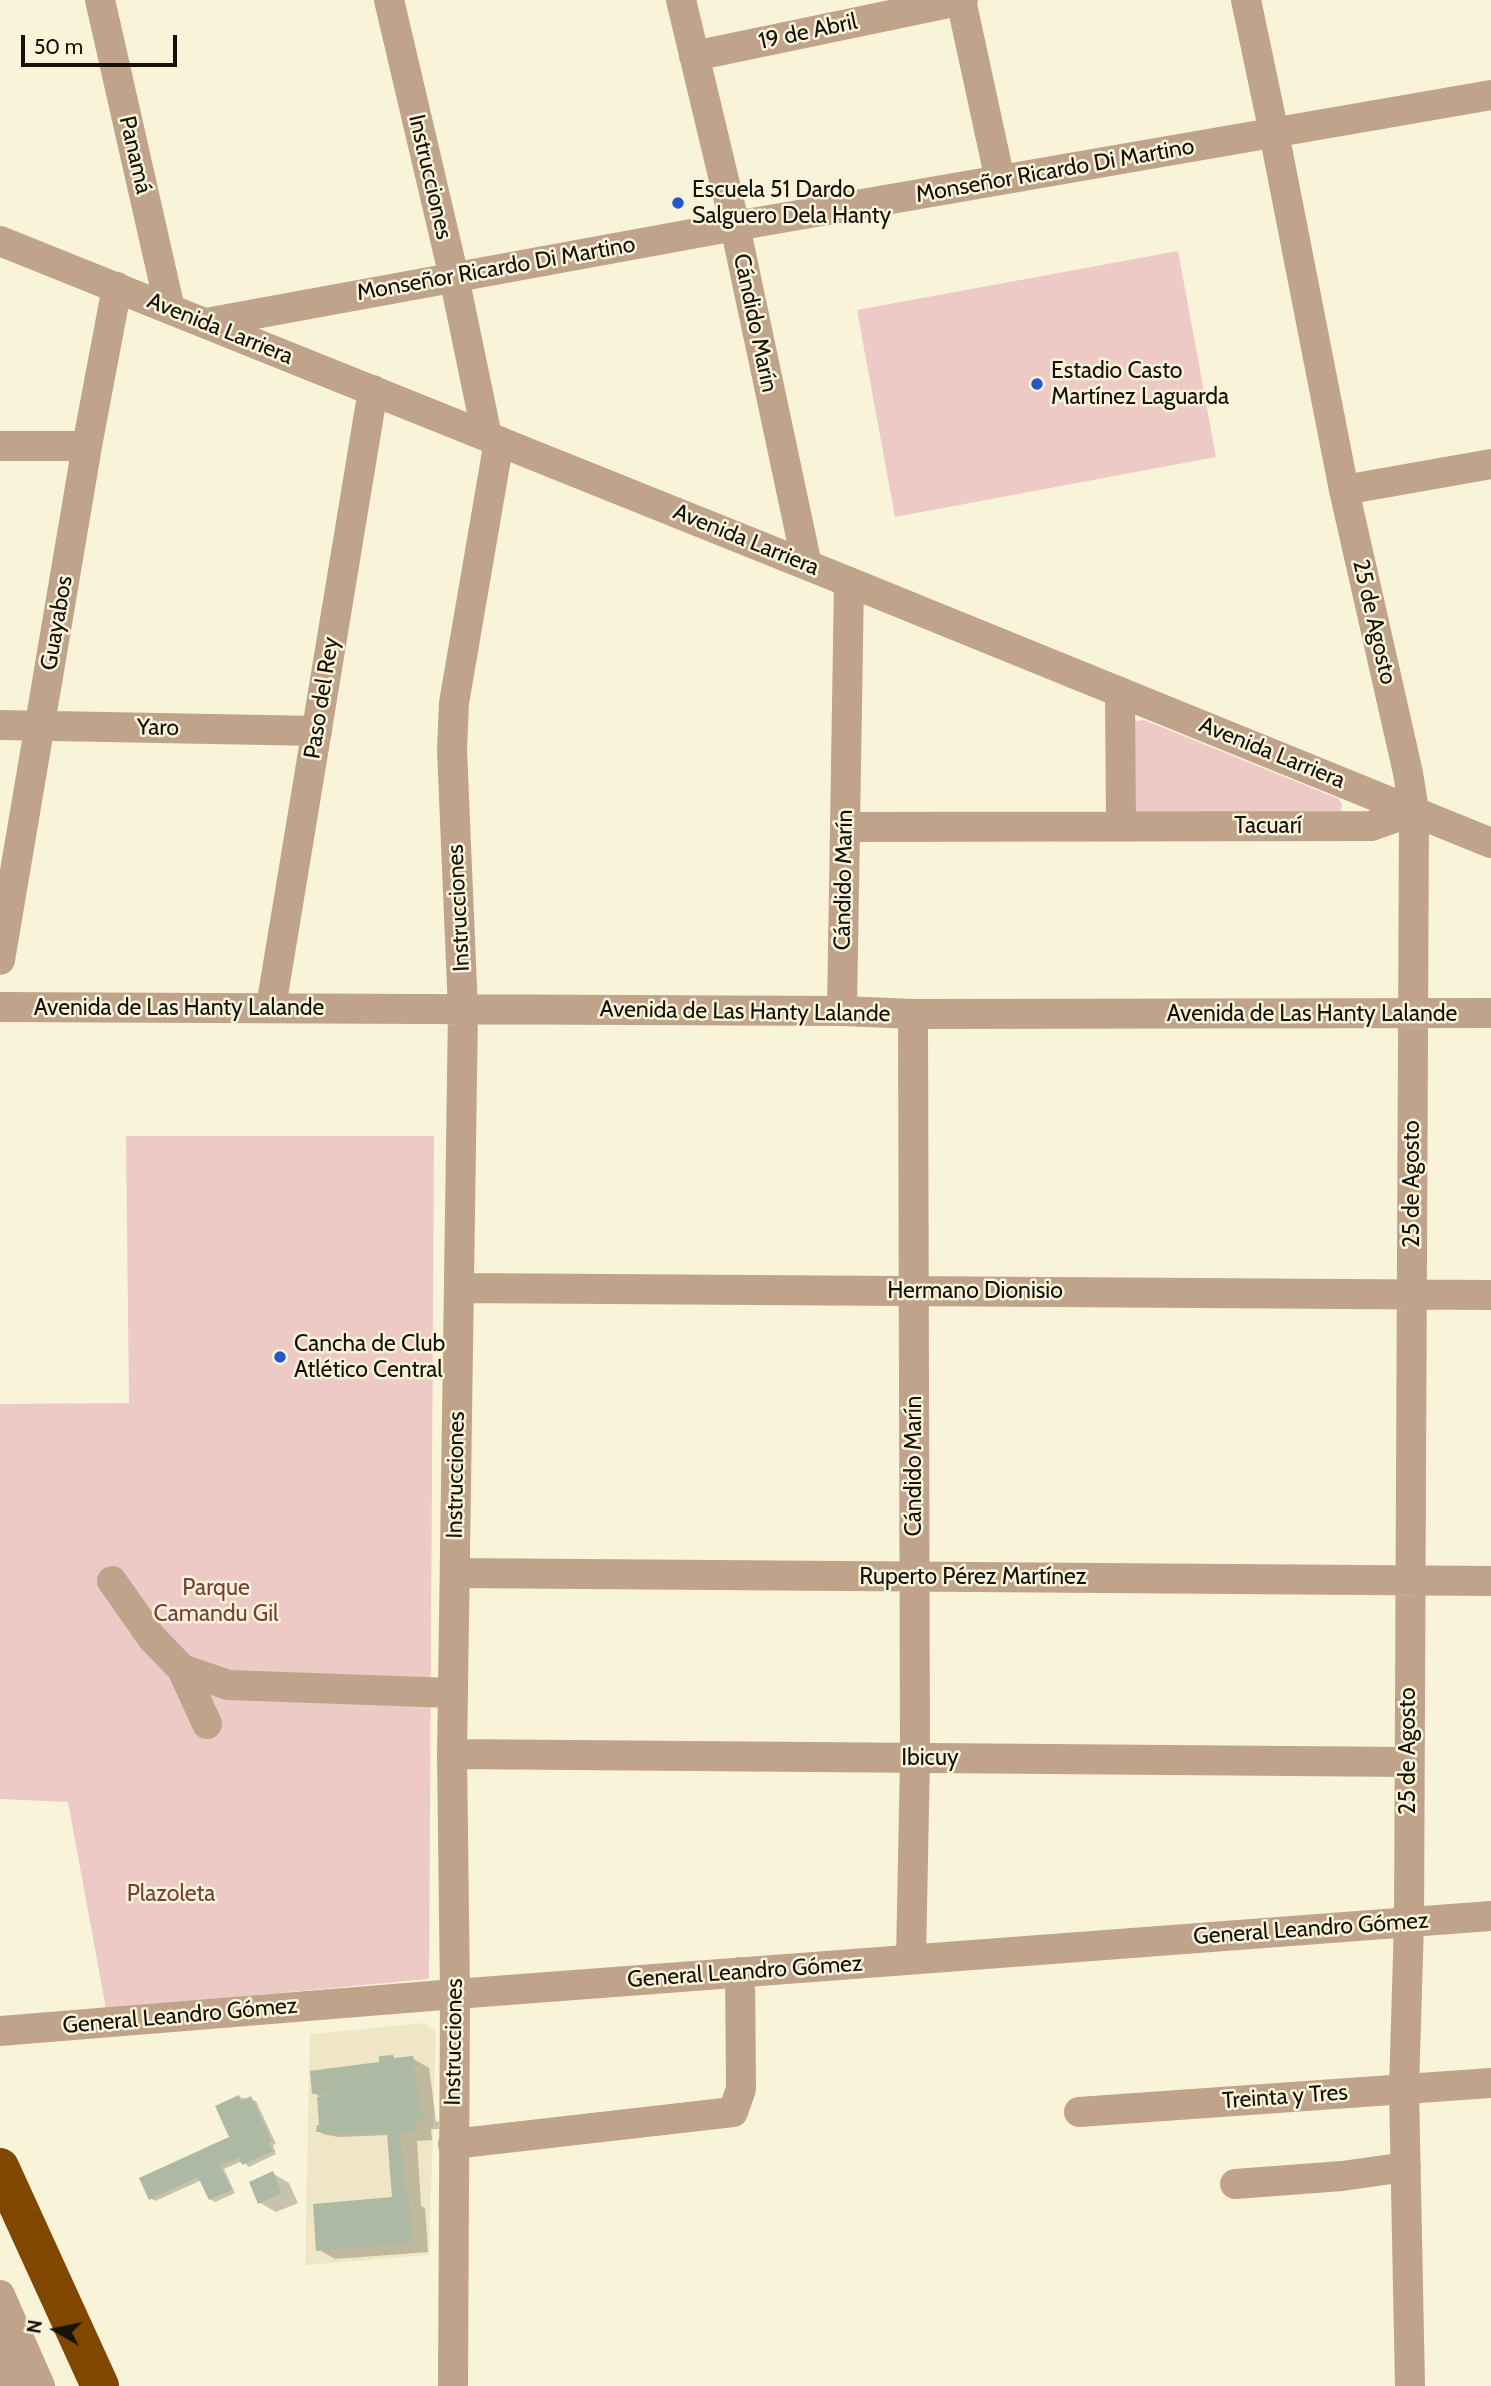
<!DOCTYPE html>
<meta charset="utf-8">
<style>
body{margin:0}
#map{position:relative;width:1491px;height:2386px;overflow:hidden;background:#f9f3da;font-family:Cabin,sans-serif}
canvas{display:block}
.north{position:absolute;left:21px;top:2295px;width:70px;height:70px;-webkit-text-stroke:5px #f9f3da;paint-order:stroke;rotate:279deg;font-size:19px;font-weight:700;line-height:28px;text-align:center;color:#141209}
.north::after{content:'';display:block;margin:auto;width:24px;height:32px;background:#141209;clip-path:polygon(50% 0,100% 100%,50% 72%,0 100%)}
.scale{position:absolute;left:21px;top:35px;width:156px;height:32px;box-sizing:border-box;border:4px solid #141209;border-top:0;padding-left:9px;font-size:21px;line-height:24px;white-space:nowrap;color:#141209;-webkit-text-stroke:5px #f9f3da;paint-order:stroke}
</style>
<div id="map">
<canvas width="1491" height="2386"></canvas>
<div class="north">N</div>
<div class="scale">50 m</div>
</div>
<script>
const ctx = document.querySelector('canvas').getContext('2d');
ctx.lineJoin = 'round';
function fill(path, color) { ctx.fillStyle = color; ctx.fill(path, 'evenodd'); }
function strokePath(path, color, width, dash) { ctx.strokeStyle = color; ctx.lineWidth = width; ctx.lineCap = dash ? 'butt' : 'round'; ctx.setLineDash(dash || []); ctx.stroke(path); }
function write(font, color, halo, rows, align = 'center') {
  ctx.font = font + ' Cabin,sans-serif'; ctx.lineWidth = 5; ctx.setLineDash([]); ctx.textBaseline = 'middle'; ctx.strokeStyle = halo; ctx.fillStyle = color; for (const [text, x, y, turn = 0] of rows) {
    ctx.save(); ctx.translate(x, y); ctx.rotate((+turn || 0) * Math.PI / 180); ctx.textAlign = isNaN(turn) ? turn : align; if (halo) ctx.strokeText(text, 0, 0); ctx.fillText(text, 0, 0); ctx.restore();
  }
}
const built = new Path2D(`
 M 425,2023 L 436,2032 L 429,2255 L 305,2265 L 310,2034 Z`);
const green = new Path2D(`
 M 1178,251 L 1216,457 L 895,517 L 857,310 Z
 M 1144,720 L 1339,799 L 1342,805 L 1341,811 L 1134,815 L 1135,721 Z
 M 126,1136 L 434,1136 L 429,1979 L 106,2009 L 68,1802 L 0,1799 L 0,1404 L 129,1403 Z`);
const shadow = new Path2D(`
 M 381,2058 L 412,2058 L 429,2068 L 436,2121 L 439,2122 L 439,2129 L 431,2129 L 432,2140 L 417,2141 L 421,2206 L 425,2208 L 428,2252 L 335,2259 L 318,2249 L 394,2199 L 389,2135 L 338,2137 L 323,2134 L 318,2131 L 321,2129 L 319,2096 L 313,2093 L 381,2064 Z
 M 239,2097 L 256,2101 L 276,2144 L 273,2145 L 276,2154 L 249,2167 L 242,2161 L 224,2169 L 235,2193 L 215,2202 L 210,2199 L 202,2180 L 155,2201 L 150,2198 L 231,2137 Z
 M 272,2173 L 289,2183 L 298,2203 L 276,2212 L 259,2202 Z`);
const building = new Path2D(`
 M 393,2055 L 394,2058 L 413,2056 L 420,2111 L 423,2111 L 423,2120 L 415,2120 L 416,2131 L 400,2132 L 405,2196 L 408,2196 L 412,2243 L 316,2251 L 313,2204 L 392,2197 L 387,2133 L 316,2132 L 317,2125 L 319,2125 L 317,2097 L 326,2096 L 325,2092 L 312,2094 L 310,2071 L 379,2062 L 379,2056 Z
 M 239,2095 L 241,2101 L 251,2096 L 272,2141 L 269,2143 L 273,2151 L 242,2165 L 239,2158 L 220,2166 L 232,2190 L 209,2200 L 198,2177 L 149,2200 L 139,2178 L 229,2137 L 215,2106 Z
 M 273,2171 L 282,2193 L 258,2204 L 249,2182 Z`);
const minor = new Path2D(`
 M 100,0 L 170,309
 M 389,0 L 454,277 L 487,436
 M 681,0 L 735,226 L 807,565
 M 961,0 L 1000,180
 M 1246,0 L 1274,133 L 1344,490 L 1408,773 L 1414,811 L 1409,1923 L 1404,2088 L 1410,2386
 M 694,56 L 963,0
 M 0,241 L 849,582 L 1491,843
 M 206,323 L 735,226 L 1491,95
 M 0,446 L 87,446
 M 1344,490 L 1491,464
 M 1120,692 L 1121,825
 M 0,725 L 317,731
 M 845,827 L 1371,826 L 1414,811
 M 0,960 L 87,446 L 117,287
 M 0,1007 L 842,1011 L 913,1014 L 1491,1013
 M 271,1007 L 373,390
 M 842,1011 L 849,582
 M 459,1288 L 1491,1295
 M 455,1573 L 1491,1581
 M 112,1581 L 152,1638 L 182,1669 L 228,1685 L 453,1693
 M 182,1669 L 207,1724
 M 452,1754 L 1408,1762
 M 911,1959 L 915,1758 L 913,1014
 M 0,2031 L 455,1994 L 1491,1916
 M 1079,2112 L 1491,2083
 M 453,2144 L 733,2112 L 741,2089 L 740,1972
 M 1235,2184 L 1342,2176 L 1406,2167
 M 0,2295 L 40,2386
 M 13,2386 C 5,2358 0,2351 13,2324
 M 453,2386 L 455,1994 L 452,1754 L 463,1010 L 452,750 L 454,703 L 499,441`);
const highway = new Path2D(`
 M 0,2167 L 100,2386`);
const markers = [
 [678,203,7,"#2558c6"],
 [1037,384,7,"#2558c6"],
 [280,1357,7,"#2558c6"]
];
const streetNames = [
 ["19 de Abril",808,32,-12],
 ["Panamá",135,155,77],
 ["Monseñor Ricardo Di Martino",1055,171,-10],
 ["Instrucciones",430,177,77],
 ["Monseñor Ricardo Di Martino",496,269,-10],
 ["Cándido Marín",755,323,78],
 ["Avenida Larriera",220,329,22],
 ["Avenida Larriera",746,540,22],
 ["25 de Agosto",1374,622,77],
 ["Guayabos",57,623,-80],
 ["Paso del Rey",322,698,-81],
 ["Yaro",158,728,1],
 ["Avenida Larriera",1272,753,22],
 ["Tacuarí",1268,826],
 ["Cándido Marín",844,880,-89],
 ["Instrucciones",459,908,-93],
 ["Avenida de Las Hanty Lalande",179,1008],
 ["Avenida de Las Hanty Lalande",745,1012,1],
 ["Avenida de Las Hanty Lalande",1312,1014],
 ["25 de Agosto",1412,1184,-90],
 ["Hermano Dionisio",975,1291],
 ["Cándido Marín",914,1466,-90],
 ["Instrucciones",456,1475,-89],
 ["Ruperto Pérez Martínez",973,1577],
 ["25 de Agosto",1408,1751,-90],
 ["Ibicuy",930,1758],
 ["General Leandro Gómez",1311,1929,-4],
 ["General Leandro Gómez",745,1972,-4],
 ["General Leandro Gómez",180,2016,-5],
 ["Instrucciones",454,2042,-89],
 ["Treinta y Tres",1285,2097,-4]
];
const poiNames = [
 ["Escuela 51 Dardo",692,190],
 ["Salguero Dela Hanty",692,216],
 ["Estadio Casto",1051,371],
 ["Martínez Laguarda",1051,397],
 ["Cancha de Club",294,1344],
 ["Atlético Central",294,1370]
];
const parkNames = [
 ["Parque",216,1588],
 ["Camandu Gil",216,1614],
 ["Plazoleta",171,1894]
];
fill(built, '#efe6c6');
fill(green, '#edcac5');
fill(shadow, '#0003');
fill(building, '#aeb9a3');
strokePath(minor, '#c0a38b', 30);
strokePath(highway, '#814700', 38);
for (const [x, y, r, color] of markers) { const dot = new Path2D(); dot.arc(x, y, r, 0, 2 * Math.PI); ctx.fillStyle = color; ctx.fill(dot); strokePath(dot, '#f9f3da', 2.5); }
write('23px', '#141209', '#f9f3da', streetNames);
write('23px', '#141209', '#f9f3da', poiNames, 'left');
write('23px', '#764039', '#f9f3da', parkNames);
</script>
